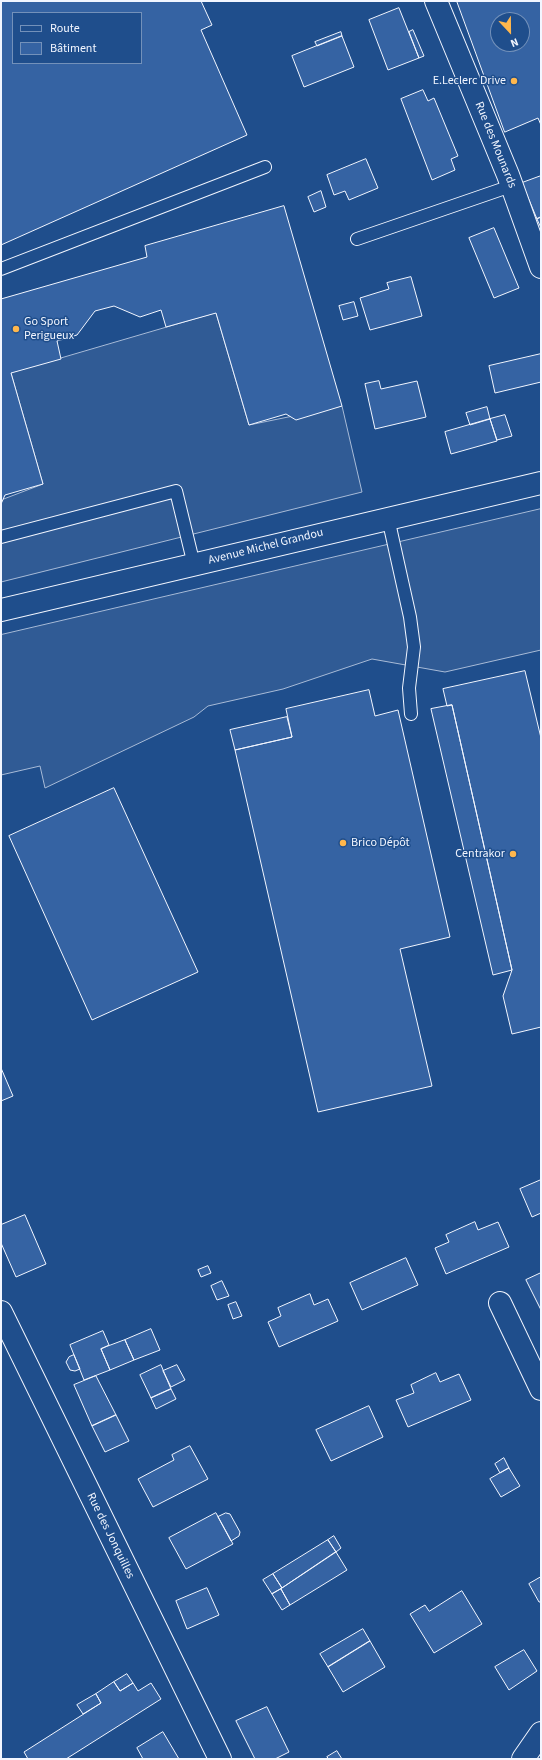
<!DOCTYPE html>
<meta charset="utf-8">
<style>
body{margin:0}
#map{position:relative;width:542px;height:1760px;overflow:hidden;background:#1f4e8c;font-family:"Source Sans 3",sans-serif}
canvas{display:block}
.frame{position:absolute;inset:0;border:2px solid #f2f6ff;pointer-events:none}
.legend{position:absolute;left:12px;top:12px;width:130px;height:52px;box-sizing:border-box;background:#1f4e8c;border:1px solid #7391ba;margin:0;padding:5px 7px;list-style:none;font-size:12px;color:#f2f6ff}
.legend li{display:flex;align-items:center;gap:8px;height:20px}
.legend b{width:20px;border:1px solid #7391ba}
.north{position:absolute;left:490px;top:12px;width:40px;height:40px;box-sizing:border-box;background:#1f4e8c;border:1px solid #7391ba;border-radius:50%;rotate:158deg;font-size:11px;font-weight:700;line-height:16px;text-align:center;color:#f2f6ff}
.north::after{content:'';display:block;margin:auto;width:14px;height:18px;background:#ffb74d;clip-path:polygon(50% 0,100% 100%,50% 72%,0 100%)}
</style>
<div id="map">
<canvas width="542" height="1760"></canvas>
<div class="frame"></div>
<ul class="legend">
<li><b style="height:5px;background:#1f4e8c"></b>Route</li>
<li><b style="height:11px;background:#3563a3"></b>Bâtiment</li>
</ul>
<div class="north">N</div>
</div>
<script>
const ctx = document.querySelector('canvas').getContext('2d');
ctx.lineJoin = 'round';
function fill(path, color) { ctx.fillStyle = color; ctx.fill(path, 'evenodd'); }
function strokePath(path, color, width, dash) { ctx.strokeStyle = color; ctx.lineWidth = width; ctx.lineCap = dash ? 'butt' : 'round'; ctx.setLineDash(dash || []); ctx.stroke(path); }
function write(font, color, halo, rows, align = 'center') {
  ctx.font = font + ' "Source Sans 3",sans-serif'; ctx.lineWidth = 3; ctx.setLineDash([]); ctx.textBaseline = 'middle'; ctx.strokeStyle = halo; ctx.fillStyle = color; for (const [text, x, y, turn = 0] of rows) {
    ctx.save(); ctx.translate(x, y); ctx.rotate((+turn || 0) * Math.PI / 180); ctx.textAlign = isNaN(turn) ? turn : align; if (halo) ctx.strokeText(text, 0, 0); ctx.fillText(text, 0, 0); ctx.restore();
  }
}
const built = new Path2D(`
 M 216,313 L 249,425 L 342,406 L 362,492 L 1,582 L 1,500 L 43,484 L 11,373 Z
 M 541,509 L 541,650 L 445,672 L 372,659 L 283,689 L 208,706 L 194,717 L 45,788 L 40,766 L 1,775 L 1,635 Z`);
const building = new Path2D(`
 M 1,1 L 201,1 L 212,25 L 201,30 L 247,135 L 1,245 ZM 13,13 L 141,13 L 141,63 L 13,63 Z
 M 457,1 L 541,1 L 541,125 L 538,118 L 505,132 ZM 498,20 L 522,20 L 522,44 L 498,44 Z
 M 399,8 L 419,58 L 388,70 L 369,20 Z
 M 413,30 L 424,56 L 419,58 L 409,32 Z
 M 341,32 L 342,36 L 317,46 L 315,42 Z
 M 342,36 L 354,67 L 304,87 L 292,56 Z
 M 423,90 L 428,101 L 434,98 L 458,156 L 451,159 L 455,170 L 432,180 L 401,99 Z
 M 366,159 L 378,188 L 349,200 L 345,191 L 334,195 L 327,175 Z
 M 541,176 L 541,217 L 537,219 L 522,183 Z
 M 321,191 L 326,207 L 314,212 L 308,197 Z
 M 284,206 L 342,406 L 296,420 L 286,414 L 249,425 L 216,313 L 166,327 L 161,310 L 140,317 L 114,306 L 95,311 L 77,335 L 57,341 L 61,359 L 11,373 L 43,484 L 5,495 L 1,504 L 1,299 L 147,257 L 145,246 Z
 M 541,217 L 541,228 L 537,219 Z
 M 494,228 L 519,288 L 494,298 L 469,238 Z
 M 411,277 L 422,316 L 370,330 L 360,298 L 389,289 L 387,283 Z
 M 354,302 L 358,316 L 343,320 L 339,306 Z
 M 541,354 L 541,382 L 495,393 L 489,366 Z
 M 379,381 L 381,389 L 417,381 L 426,417 L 375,429 L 365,384 Z
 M 487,407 L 490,419 L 470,425 L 466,413 Z
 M 505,415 L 512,436 L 497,440 L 490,419 Z
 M 490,419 L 497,441 L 451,454 L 445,432 Z
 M 525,671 L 541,738 L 541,1027 L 512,1034 L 503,996 L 512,970 L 452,705 L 447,706 L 443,689 Z
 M 369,690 L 375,716 L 398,710 L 450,937 L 400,949 L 432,1086 L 318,1112 L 235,750 L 292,737 L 286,709 Z
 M 452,705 L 512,970 L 493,975 L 431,709 Z
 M 287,717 L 292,737 L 235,750 L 230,730 Z
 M 114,788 L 198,972 L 92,1020 L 9,836 Z
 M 1,1068 L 13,1096 L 1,1101 Z
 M 541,1180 L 541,1213 L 532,1217 L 520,1189 Z
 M 25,1215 L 46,1264 L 16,1277 L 1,1243 L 1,1225 Z
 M 475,1222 L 478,1230 L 498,1222 L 509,1247 L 446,1274 L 435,1248 L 449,1242 L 446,1235 Z
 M 406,1258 L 418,1285 L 362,1310 L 350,1283 Z
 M 208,1266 L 211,1273 L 201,1277 L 198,1270 Z
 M 541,1273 L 541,1310 L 526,1280 Z
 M 222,1281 L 229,1296 L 217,1300 L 211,1286 Z
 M 310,1294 L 314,1305 L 328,1299 L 338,1321 L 279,1347 L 268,1322 L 281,1316 L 278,1308 Z
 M 236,1302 L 242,1316 L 233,1319 L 228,1305 Z
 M 151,1329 L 160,1350 L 134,1360 L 125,1340 Z
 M 103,1331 L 109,1345 L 101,1349 L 110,1370 L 84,1380 L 70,1345 Z
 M 125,1340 L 134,1360 L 110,1370 L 101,1349 Z
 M 74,1355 L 80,1369 L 75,1371 L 70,1370 L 66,1362 L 69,1357 Z
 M 161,1365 L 171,1389 L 151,1398 L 140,1375 Z
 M 177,1365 L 185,1380 L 171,1387 L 163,1371 Z
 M 436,1373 L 440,1382 L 459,1374 L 471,1400 L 408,1427 L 396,1400 L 414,1393 L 411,1385 Z
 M 96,1376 L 116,1415 L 92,1426 L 74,1385 Z
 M 171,1389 L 176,1399 L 156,1409 L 151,1398 Z
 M 369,1406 L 383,1437 L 331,1461 L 316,1430 Z
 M 116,1415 L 129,1441 L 105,1452 L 92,1426 Z
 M 190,1446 L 208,1479 L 153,1507 L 138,1479 L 174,1460 L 172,1455 Z
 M 504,1458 L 509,1468 L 500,1473 L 495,1464 Z
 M 509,1468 L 520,1486 L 501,1497 L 490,1479 Z
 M 216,1513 L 233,1544 L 186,1569 L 169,1538 Z
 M 226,1513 L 230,1514 L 240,1532 L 239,1536 L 231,1541 L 218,1517 Z
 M 334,1536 L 341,1548 L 336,1552 L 328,1540 Z
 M 328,1540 L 336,1552 L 282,1588 L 273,1574 Z
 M 336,1552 L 347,1570 L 290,1605 L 281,1589 Z
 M 273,1574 L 282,1588 L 272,1594 L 263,1580 Z
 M 541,1577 L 541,1602 L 539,1602 L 529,1584 Z
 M 207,1588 L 219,1615 L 187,1629 L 176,1601 Z
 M 281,1589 L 290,1605 L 282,1610 L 272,1594 Z
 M 462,1591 L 482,1624 L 434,1653 L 410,1614 L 425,1605 L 429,1611 Z
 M 363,1629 L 370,1641 L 328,1667 L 320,1654 Z
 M 370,1641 L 385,1667 L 343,1692 L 328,1667 Z
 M 524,1650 L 537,1671 L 509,1690 L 495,1667 Z
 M 127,1674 L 133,1683 L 120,1691 L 114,1682 Z
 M 114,1682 L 120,1691 L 133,1683 L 138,1691 L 151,1683 L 161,1699 L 66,1759 L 28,1759 L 24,1752 L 101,1703 L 96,1694 Z
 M 96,1694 L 101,1703 L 83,1714 L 77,1705 Z
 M 267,1707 L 289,1752 L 275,1759 L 255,1759 L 236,1721 Z
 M 163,1732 L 179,1759 L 143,1759 L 137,1748 Z
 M 337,1751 L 342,1759 L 329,1759 L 327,1757 Z`);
const service = new Path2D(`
 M 357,239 L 511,186
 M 1,269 L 265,167
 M 388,518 L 410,617 L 414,647 L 409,688 L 411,714
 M 1,537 L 176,491 L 194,565`);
const minor = new Path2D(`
 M 436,1 L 508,175 L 541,267
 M 500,1303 L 541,1389
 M 1,1312 L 220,1759`);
const tertiary = new Path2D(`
 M 523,1759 L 541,1733`);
const secondary = new Path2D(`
 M 1,610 L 541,483`);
const markers = [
 [514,81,4,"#ffb74d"],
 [16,329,4,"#ffb74d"],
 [343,843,4,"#ffb74d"],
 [513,854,4,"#ffb74d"]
];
const poiNames = [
 ["E.Leclerc Drive",506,81],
 ["Go Sport",24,322,"left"],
 ["Perigueux",24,336,"left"],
 ["Brico Dépôt",351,843,"left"],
 ["Centrakor",505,854]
];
const streetNames = [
 ["Rue des Mounards",495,145,68],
 ["Avenue Michel Grandou",266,547,-14],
 ["Rue des Jonquilles",110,1536,64]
];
fill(built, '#305b95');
strokePath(built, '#a8bbd7', 1);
fill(building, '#3563a3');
strokePath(building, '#f2f6ff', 1);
strokePath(service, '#f2f6ff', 14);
strokePath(minor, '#f2f6ff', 24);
strokePath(tertiary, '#f2f6ff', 24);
strokePath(secondary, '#f2f6ff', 24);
strokePath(service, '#1f4e8c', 12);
strokePath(minor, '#1f4e8c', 22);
strokePath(tertiary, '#1f4e8c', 22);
strokePath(secondary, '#1f4e8c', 22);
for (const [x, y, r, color] of markers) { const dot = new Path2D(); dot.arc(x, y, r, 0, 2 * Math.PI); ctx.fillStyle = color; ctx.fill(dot); strokePath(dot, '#1f4e8c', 1.5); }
write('12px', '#f2f6ff', '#1f4e8c', poiNames, 'right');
write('12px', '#f2f6ff', '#1f4e8c', streetNames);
</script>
